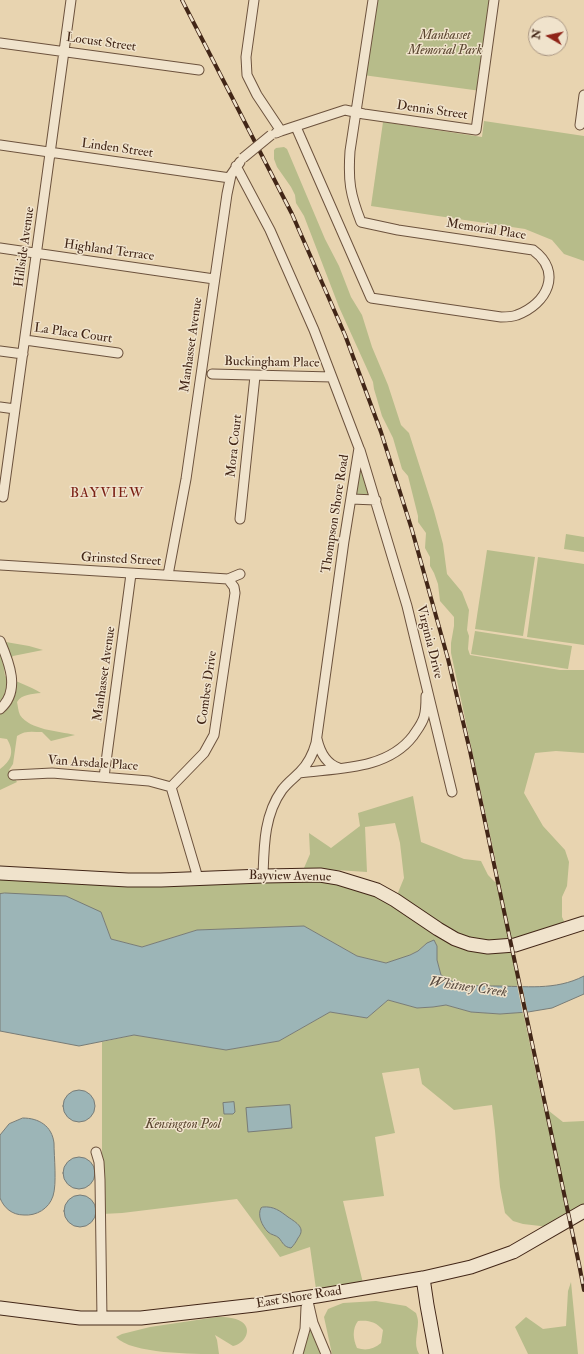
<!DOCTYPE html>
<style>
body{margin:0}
#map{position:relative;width:584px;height:1354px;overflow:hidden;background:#e8d4b0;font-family:"IM FELL Double Pica",serif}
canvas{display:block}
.north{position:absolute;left:528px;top:16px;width:40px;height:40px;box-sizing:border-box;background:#f0e3cc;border:1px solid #aa9784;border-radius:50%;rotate:279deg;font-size:11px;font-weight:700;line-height:16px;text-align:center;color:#422617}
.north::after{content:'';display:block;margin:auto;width:14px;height:18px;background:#8f2418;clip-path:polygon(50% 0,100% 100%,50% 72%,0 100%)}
</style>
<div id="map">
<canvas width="584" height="1354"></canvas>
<div class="north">N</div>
</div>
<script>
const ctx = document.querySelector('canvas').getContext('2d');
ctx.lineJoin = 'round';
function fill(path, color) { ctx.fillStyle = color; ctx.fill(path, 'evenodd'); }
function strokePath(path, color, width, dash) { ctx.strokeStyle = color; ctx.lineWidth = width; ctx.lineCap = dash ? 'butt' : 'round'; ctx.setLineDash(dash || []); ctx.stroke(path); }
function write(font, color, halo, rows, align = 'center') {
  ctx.font = font + ' "IM FELL Double Pica",serif'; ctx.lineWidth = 3; ctx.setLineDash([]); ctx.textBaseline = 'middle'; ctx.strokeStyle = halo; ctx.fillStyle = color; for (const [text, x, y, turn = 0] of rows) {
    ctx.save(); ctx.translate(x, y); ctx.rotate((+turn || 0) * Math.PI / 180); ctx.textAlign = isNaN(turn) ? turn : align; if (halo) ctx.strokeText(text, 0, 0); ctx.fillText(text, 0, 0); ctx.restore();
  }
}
const green = new Path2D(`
 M 374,0 L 494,0 L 481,91 L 363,75 Z
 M 484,121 L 584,136 L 584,261 L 564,254 L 552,240 L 525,229 L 371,206 L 383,122 L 482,137 Z
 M 284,147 L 287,149 L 325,239 L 339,266 L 351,297 L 362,315 L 372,347 L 388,385 L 401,425 L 409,433 L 434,511 L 443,544 L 447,574 L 462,592 L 469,610 L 467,630 L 469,636 L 468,649 L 470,655 L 560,670 L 584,670 L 584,753 L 556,751 L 535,753 L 524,793 L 543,826 L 565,850 L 569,862 L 567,886 L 562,897 L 562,917 L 568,929 L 511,946 L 520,987 L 485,986 L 456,983 L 441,975 L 437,960 L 437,946 L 427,943 L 418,951 L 401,959 L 386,963 L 357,956 L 304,926 L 197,930 L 142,947 L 111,939 L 101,912 L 5,893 L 0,894 L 0,873 L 320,875 L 395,900 L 404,878 L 400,843 L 395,823 L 365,827 L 367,872 L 304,868 L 310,854 L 309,833 L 331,848 L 360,826 L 358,813 L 413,796 L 421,842 L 464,859 L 481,861 L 488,875 L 495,882 L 500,881 L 451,653 L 451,643 L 454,626 L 454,617 L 440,601 L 438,584 L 434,573 L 430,566 L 430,557 L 425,548 L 426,533 L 418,522 L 418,516 L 408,476 L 402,469 L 393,438 L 382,416 L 374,389 L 373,382 L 339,307 L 304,216 L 296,203 L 295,195 L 291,187 L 277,167 L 274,159 L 274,150 L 276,148 Z
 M 359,448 L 376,500 L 351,499 Z
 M 566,534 L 584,537 L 584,552 L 564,549 Z
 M 487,550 L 535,557 L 523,636 L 475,629 Z
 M 538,557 L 584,564 L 584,645 L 527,637 Z
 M 475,631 L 572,646 L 568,669 L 471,654 Z
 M 0,641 L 29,646 L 43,650 L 13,656 L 4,668 L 5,676 C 17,682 30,686 41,693 C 32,694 22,694 17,702 C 18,706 18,711 20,715 C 30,730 58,731 75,735 L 51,741 L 42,732 C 33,732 25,730 17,736 L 13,764 L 9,770 L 17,782 L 0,790 L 0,769 C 11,761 15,752 7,739 L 0,738 Z
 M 388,1000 L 417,1008 L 433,1007 L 446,1005 L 471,1012 L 500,1014 L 523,1012 L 544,1110 L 549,1111 L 563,1122 L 584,1121 L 584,1211 L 549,1227 L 523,1224 L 513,1221 L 505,1213 L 500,1187 L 495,1131 L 492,1105 L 454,1110 L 422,1084 L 419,1068 L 382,1073 L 395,1133 L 375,1137 L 384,1196 L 343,1201 L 364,1287 L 317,1296 L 310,1247 L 280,1257 L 237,1199 L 122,1213 L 102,1214 L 102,1042 L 134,1035 L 226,1050 L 279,1041 L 330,1012 L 367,1018 Z
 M 571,1282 L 578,1354 L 528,1354 L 515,1327 L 526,1317 L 543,1329 L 566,1326 L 568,1291 Z
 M 307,1297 L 326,1354 L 298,1354 Z
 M 376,1301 L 406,1306 L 416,1313 C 417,1316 418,1319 418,1322 C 418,1333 413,1344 419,1354 L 332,1354 L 324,1317 L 328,1309 L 343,1303 ZM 358,1321 C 369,1320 376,1322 383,1330 L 381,1343 C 374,1349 366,1351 357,1348 C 353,1339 352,1329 358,1321 Z
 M 217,1317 C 225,1317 234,1317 242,1322 C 253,1330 244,1344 233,1346 L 215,1335 L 217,1340 L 219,1354 C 194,1354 131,1354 116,1337 L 122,1334 L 150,1327 Z`);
const water = new Path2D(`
 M 5,893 L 66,896 L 101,912 L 111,939 L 142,947 L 197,930 L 304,926 L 357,956 L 386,963 L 410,955 L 418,951 L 427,943 L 434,940 L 437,946 L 437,960 L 441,975 C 446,978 452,982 457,983 C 469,986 482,986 494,986 C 525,986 555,991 584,976 L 584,994 L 552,1008 L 528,1012 L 500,1014 L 471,1012 L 446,1005 L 433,1007 L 417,1008 L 388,1000 L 367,1018 L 330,1012 L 279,1041 L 226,1050 L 134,1035 L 79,1046 L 0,1031 L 0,894 Z
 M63 1106a16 16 0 1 1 32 0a16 16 0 1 1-32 0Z
 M 234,1102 L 235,1112 L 233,1114 L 224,1114 L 223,1103 Z
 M 290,1105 L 292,1128 L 248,1132 L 246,1108 Z
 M 23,1118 C 39,1118 52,1126 54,1143 C 54,1157 57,1184 53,1196 C 49,1209 36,1216 24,1215 C 12,1215 4,1208 0,1198 L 0,1135 L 9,1124 Z
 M63 1173a16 16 0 1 1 32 0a16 16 0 1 1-32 0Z
 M64 1211a16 16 0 1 1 32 0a16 16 0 1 1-32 0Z
 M 263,1207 C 274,1206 280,1211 288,1217 C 297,1223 306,1228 298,1238 C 296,1242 294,1245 291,1248 C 284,1247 283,1243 279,1238 C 276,1235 271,1235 268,1232 C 262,1226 257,1215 261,1208 Z`);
const pier = new Path2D(`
 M 517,985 L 522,985 L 528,1014 L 523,1014 Z`);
const street = new Path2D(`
 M 254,0 L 246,57 L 247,75 L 257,95 L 281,131 L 276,133
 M 0,43 L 199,70
 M 580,125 L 584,95
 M 296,127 L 371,298 L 501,317 C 506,317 512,317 517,315 C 547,304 563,272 533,250 L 398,230 L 361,222 C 350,194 348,181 350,151 L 373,0
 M 281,131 L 345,110 L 364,114 L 476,130 L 494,0
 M 0,145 L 230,178
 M 236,166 L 270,230 L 314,330 L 359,448 L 344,541 L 316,743 C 313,754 308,764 300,772 C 294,778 287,783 282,790 C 264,815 264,846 263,876
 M 0,248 L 214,279
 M 25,340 L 118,353
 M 0,351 L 23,354
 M 212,374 L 332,377
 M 0,407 L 15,409
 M 360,450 L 407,606 L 452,792
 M 3,497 L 71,0
 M 351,499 L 376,500
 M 240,519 L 255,376
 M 0,565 L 228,579 L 240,574
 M 168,575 L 186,479 L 227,194 L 231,175 L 240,162
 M 0,641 C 9,662 21,691 0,709
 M 317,739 C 320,752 326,764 339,768
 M 299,773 C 338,768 387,770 413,736 C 417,730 422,724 424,717 C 426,711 426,703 426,696
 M 13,775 L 52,773 L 149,781 L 171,787
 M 104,777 L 131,574
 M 171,787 L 204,753 L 214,735 L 235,593 L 234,587 L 228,579
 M 171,787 L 198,878
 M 96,1152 L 99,1162 L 100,1180 L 102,1319
 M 307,1297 L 313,1323 L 326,1354
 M 298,1354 L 305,1329 L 306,1307`);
const secondary = new Path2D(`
 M 0,873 L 128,880 L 161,880 L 263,876 L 320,875 L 338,878 L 377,890 L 395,900 L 438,929 L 455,939 L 469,944 L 488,947 L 515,945 L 584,923
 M 423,1278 L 427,1305 L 436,1354
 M 0,1308 L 80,1318 L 141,1318 L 255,1305 L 317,1296 L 423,1278 L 471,1267 L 513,1252 L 584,1211`);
const rail = new Path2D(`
 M 182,0 L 292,214 L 345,335 L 381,432 L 412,530 L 448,659 L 470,751 L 579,1264 L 584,1290`);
const streetBridge = new Path2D(`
 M 243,158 L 271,135`);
const parkNames = [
 ["Manhasset",445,36],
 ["Memorial Park",445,51],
 ["Kensington Pool",183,1125]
];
const streetNames = [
 ["Locust Street",101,43,8],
 ["Dennis Street",432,111,8],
 ["Linden Street",117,149,8],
 ["Memorial Place",486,230,9],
 ["Hillside Avenue",25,247,-82],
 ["Highland Terrace",109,251,8],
 ["La Placa Court",73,334,8],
 ["Manhasset Avenue",192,345,-82],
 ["Buckingham Place",272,363,1],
 ["Mora Court",235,446,-84],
 ["Thompson Shore Road",336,514,-81],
 ["Grinsted Street",121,560,3],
 ["Virginia Drive",429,642,76],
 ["Manhasset Avenue",105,674,-82],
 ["Combes Drive",208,688,-82],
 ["Van Arsdale Place",93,764,4],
 ["Bayview Avenue",290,877,1],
 ["East Shore Road",299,1298,-9]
];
const neighbourhoodNames = [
 ["BAYVIEW",107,494]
];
const waterNames = [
 ["Whitney Creek",468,988,8]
];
fill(green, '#b7bc8a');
fill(water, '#9cb5b7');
strokePath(water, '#787c77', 1);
fill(pier, '#e8d4b0');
strokePath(street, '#6c523d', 11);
strokePath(secondary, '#422617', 15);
strokePath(street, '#f0e3cc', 9);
strokePath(secondary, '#f0e3cc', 13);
strokePath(rail, '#422617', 4);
strokePath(rail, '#f0e3cc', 2.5, [8]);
strokePath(streetBridge, '#6c523d', 11, []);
strokePath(streetBridge, '#f0e3cc', 9);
write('italic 13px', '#59442e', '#f0e3cc', parkNames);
write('13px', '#422617', '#f0e3cc', streetNames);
ctx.letterSpacing = '1px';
write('14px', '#7a1f14', '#f0e3cc', neighbourhoodNames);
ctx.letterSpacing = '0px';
write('italic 14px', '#584a3f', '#f0e3cc', waterNames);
</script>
